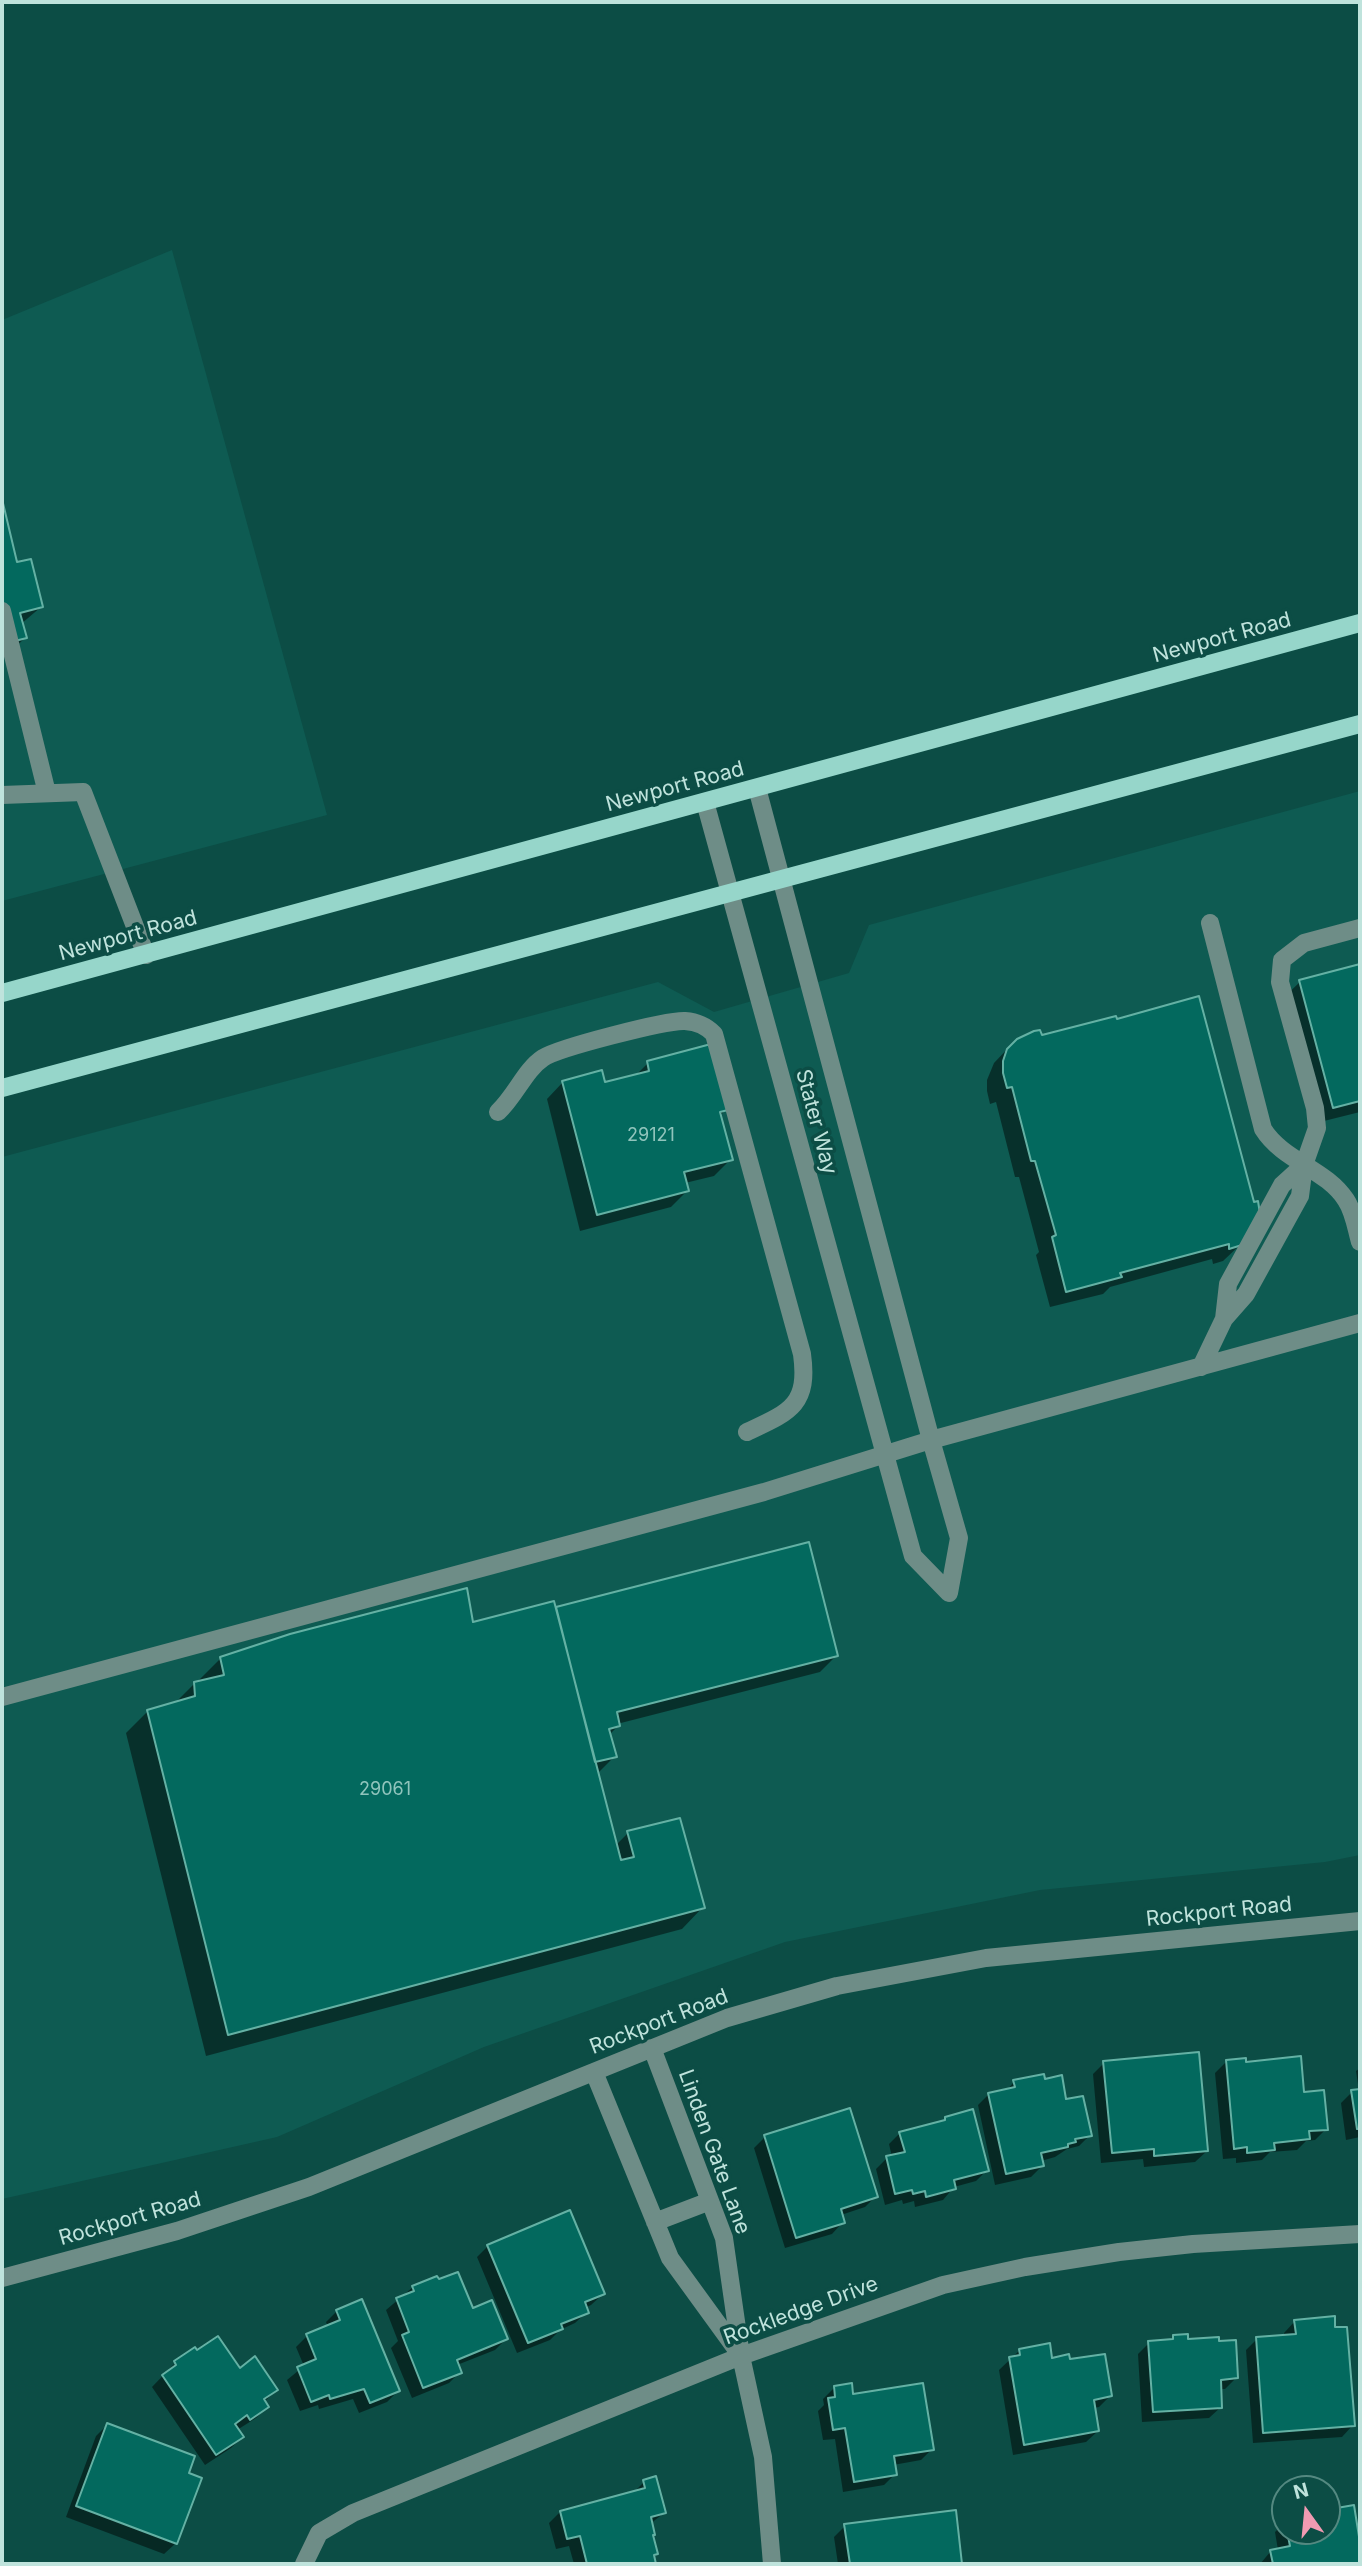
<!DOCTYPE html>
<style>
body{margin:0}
#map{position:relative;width:1362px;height:2566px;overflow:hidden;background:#0c4d45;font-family:Inter,sans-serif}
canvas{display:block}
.frame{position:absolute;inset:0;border:4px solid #bfe3dc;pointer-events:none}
.north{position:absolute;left:1271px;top:2475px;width:70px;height:70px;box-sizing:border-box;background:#0c4d45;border:2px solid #548981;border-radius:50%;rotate:345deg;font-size:19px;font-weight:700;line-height:28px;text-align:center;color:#bfe3dc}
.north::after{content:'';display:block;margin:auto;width:24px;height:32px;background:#f19ab2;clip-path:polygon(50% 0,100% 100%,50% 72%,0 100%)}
</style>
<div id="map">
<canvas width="1362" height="2566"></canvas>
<div class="frame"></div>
<div class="north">N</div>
</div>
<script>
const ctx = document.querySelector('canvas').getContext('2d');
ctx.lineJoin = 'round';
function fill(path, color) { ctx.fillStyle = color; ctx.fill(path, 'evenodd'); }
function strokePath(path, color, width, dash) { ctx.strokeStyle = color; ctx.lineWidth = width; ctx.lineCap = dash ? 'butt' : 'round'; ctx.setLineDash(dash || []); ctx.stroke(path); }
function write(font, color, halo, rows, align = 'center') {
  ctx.font = font + ' Inter,sans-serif'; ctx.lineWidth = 7; ctx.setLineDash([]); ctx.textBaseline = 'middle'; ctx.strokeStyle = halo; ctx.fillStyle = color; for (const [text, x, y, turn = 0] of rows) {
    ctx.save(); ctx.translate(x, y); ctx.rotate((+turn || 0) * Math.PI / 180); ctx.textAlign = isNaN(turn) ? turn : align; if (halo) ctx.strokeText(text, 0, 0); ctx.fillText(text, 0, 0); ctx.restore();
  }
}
const built = new Path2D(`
 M 172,250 L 327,815 L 2,901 L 2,320 Z
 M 1360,791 L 1360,1855 L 1325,1862 L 1040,1890 L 785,1942 L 484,2047 L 277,2137 L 2,2199 L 2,1157 L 658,982 L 714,1012 L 849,973 L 869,925 Z`);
const shadow = new Path2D(`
 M 2,506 L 16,564 L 41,607 L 21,624 L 25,638 L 8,654 L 2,656 Z
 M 1360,966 L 1360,1112 L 1316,1123 L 1283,998 L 1300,982 Z
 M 1041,1037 L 1253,1204 L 1241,1244 L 1223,1261 L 1213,1264 L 1212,1259 L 1110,1287 L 1103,1294 L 1050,1307 L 1036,1255 L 1039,1252 L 1019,1177 L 1015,1177 L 996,1102 L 990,1104 L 987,1091 L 987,1080 L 994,1063 L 1011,1045 Z
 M 648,1063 L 726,1109 L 720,1116 L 731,1159 L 714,1176 L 685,1183 L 687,1191 L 671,1207 L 580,1231 L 547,1099 L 563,1082 L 604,1084 L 635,1076 Z
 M 557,1608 L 836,1656 L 820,1672 L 617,1724 L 618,1726 L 609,1735 L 615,1756 L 597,1774 L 615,1846 L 628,1833 L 703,1907 L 682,1929 L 206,2056 L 126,1733 L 148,1711 L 175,1703 L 195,1683 L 200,1682 L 199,1680 L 221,1658 L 472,1624 Z
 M 1226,2062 L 1245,2064 L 1326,2129 L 1315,2140 L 1306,2141 L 1297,2150 L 1270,2152 L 1262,2160 L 1236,2163 L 1236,2158 L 1223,2159 L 1215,2073 Z
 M 1104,2063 L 1207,2151 L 1195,2162 L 1144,2167 L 1143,2159 L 1101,2163 L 1093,2074 Z
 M 1360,2068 L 1360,2137 L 1346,2140 L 1341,2103 L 1352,2092 L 1359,2091 L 1356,2071 Z
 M 1044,2081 L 1065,2101 L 1090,2135 L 1079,2146 L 1067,2149 L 1055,2157 L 1041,2161 L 1042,2166 L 1031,2177 L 995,2185 L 978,2105 L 989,2094 L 1006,2091 L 1014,2082 Z
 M 946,2118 L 987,2170 L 976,2181 L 954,2187 L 943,2200 L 915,2207 L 914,2201 L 903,2204 L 902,2200 L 885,2205 L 876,2169 L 887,2158 L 892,2157 L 889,2144 L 900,2133 L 941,2123 Z
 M 765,2137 L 876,2196 L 865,2207 L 841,2215 L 843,2222 L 832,2234 L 785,2248 L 754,2148 Z
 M 488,2246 L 603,2294 L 591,2305 L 585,2308 L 587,2312 L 575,2323 L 560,2330 L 550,2340 L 517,2353 L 477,2257 Z
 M 438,2282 L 506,2339 L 495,2350 L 457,2365 L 460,2372 L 449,2383 L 412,2398 L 391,2348 L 398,2341 L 386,2310 L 413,2287 Z
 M 337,2311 L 398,2391 L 387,2402 L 359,2413 L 353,2399 L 319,2409 L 318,2405 L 300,2411 L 287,2380 L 304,2366 L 296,2347 L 307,2336 L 328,2327 L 326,2322 Z
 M 1295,2321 L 1353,2425 L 1342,2437 L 1253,2443 L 1246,2350 L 1257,2339 L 1284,2337 L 1284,2333 Z
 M 1174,2336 L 1236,2378 L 1225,2389 L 1219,2389 L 1221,2407 L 1209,2418 L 1142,2422 L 1138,2354 L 1149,2343 L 1169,2341 Z
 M 1020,2350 L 1050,2360 L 1069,2361 L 1110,2396 L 1099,2407 L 1094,2408 L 1098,2431 L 1086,2442 L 1013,2455 L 999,2370 Z
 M 175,2363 L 239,2370 L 276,2390 L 264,2402 L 267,2407 L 256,2418 L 237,2430 L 242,2437 L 231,2448 L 205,2465 L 152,2387 Z
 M 834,2388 L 932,2449 L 921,2460 L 893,2465 L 895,2474 L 884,2485 L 843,2492 L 835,2439 L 823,2440 L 818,2411 L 824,2405 L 823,2399 Z
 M 107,2425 L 186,2474 L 176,2543 L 164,2554 L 66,2517 L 96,2436 Z
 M 644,2482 L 664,2513 L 650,2524 L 656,2554 L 653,2557 L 655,2564 L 574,2564 L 569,2546 L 556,2549 L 549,2523 L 560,2512 L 633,2493 Z
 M 1332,2510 L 1360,2545 L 1360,2564 L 1260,2564 L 1271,2551 L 1278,2550 L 1275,2532 L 1285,2522 L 1285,2531 L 1327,2531 L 1327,2514 Z
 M 954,2512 L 961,2564 L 838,2564 L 834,2537 L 845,2526 Z`);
const building = new Path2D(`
 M 2,499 L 17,562 L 31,559 L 43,607 L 20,613 L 27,638 L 2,644 Z
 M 1360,964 L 1360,1101 L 1333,1108 L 1299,980 Z
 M 1199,996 L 1254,1202 L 1258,1201 L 1260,1214 L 1242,1245 L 1229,1249 L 1229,1244 L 1120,1273 L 1122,1277 L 1066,1292 L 1052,1237 L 1056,1235 L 1035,1161 L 1031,1161 L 1012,1087 L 1007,1088 L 1003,1073 L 1003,1061 L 1007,1049 L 1017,1039 L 1034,1031 L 1040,1030 L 1042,1035 L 1116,1016 L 1117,1019 Z
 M 711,1044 L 728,1110 L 720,1112 L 733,1160 L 684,1172 L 689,1191 L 597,1215 L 562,1081 L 602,1070 L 605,1082 L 649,1071 L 647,1061 Z
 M 809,1542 L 838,1656 L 617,1712 L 620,1726 L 609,1729 L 617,1757 L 595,1762 L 556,1607 Z
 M 467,1588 L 473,1622 L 554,1601 L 621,1860 L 634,1857 L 627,1831 L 680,1818 L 705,1908 L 228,2035 L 147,1710 L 195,1696 L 194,1682 L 224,1675 L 220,1657 L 290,1634 Z
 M 1199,2052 L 1208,2151 L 1154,2156 L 1154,2149 L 1112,2153 L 1103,2061 Z
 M 1301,2056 L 1304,2092 L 1324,2090 L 1328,2130 L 1309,2131 L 1310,2139 L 1274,2143 L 1275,2150 L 1247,2153 L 1247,2147 L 1234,2149 L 1226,2060 L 1246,2058 L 1246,2062 Z
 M 1044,2074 L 1045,2079 L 1062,2075 L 1066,2099 L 1083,2096 L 1092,2136 L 1075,2139 L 1076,2142 L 1068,2144 L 1068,2147 L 1041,2153 L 1044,2166 L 1006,2174 L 988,2093 L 1015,2087 L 1013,2080 Z
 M 1360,2089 L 1360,2129 L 1357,2129 L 1351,2090 Z
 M 850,2108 L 878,2197 L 841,2209 L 845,2223 L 796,2238 L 764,2135 Z
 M 973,2109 L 989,2171 L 954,2180 L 956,2189 L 926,2197 L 925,2191 L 913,2194 L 912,2190 L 895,2194 L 886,2156 L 905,2152 L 899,2132 L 945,2120 L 945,2117 Z
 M 570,2210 L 605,2294 L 585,2302 L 589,2313 L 561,2324 L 563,2329 L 528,2343 L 487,2245 Z
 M 458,2272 L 473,2308 L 492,2300 L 508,2339 L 457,2360 L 462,2373 L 423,2388 L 402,2335 L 409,2332 L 396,2298 L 414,2291 L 412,2286 L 437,2276 L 439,2279 Z
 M 362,2299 L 400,2391 L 370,2403 L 364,2389 L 330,2399 L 329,2395 L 311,2402 L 297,2367 L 316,2359 L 306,2334 L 340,2320 L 336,2310 Z
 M 1335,2316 L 1335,2327 L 1347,2327 L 1355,2426 L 1263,2433 L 1256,2337 L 1296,2334 L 1294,2320 Z
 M 1188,2334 L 1188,2339 L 1219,2337 L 1219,2341 L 1236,2340 L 1238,2378 L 1221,2380 L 1222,2408 L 1153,2412 L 1148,2341 L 1173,2339 L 1173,2335 Z
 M 218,2336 L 240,2368 L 255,2356 L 278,2390 L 264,2399 L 269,2407 L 250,2420 L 247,2415 L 235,2424 L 244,2437 L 216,2455 L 162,2375 L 176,2365 L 174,2361 L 195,2347 L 197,2350 Z
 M 1050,2343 L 1052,2358 L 1069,2354 L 1070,2359 L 1105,2354 L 1112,2396 L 1094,2400 L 1099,2431 L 1024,2445 L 1009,2357 L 1020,2355 L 1019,2349 Z
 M 852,2383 L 853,2394 L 923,2383 L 934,2450 L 894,2456 L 897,2475 L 854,2482 L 845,2428 L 833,2430 L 828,2398 L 835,2397 L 834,2386 Z
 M 107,2423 L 195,2456 L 189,2473 L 202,2478 L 177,2544 L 76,2506 Z
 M 656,2476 L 666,2513 L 651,2517 L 655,2535 L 653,2535 L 658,2554 L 654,2555 L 656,2564 L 587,2564 L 580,2536 L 567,2539 L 560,2511 L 645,2488 L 643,2480 Z
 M 1354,2505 L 1360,2543 L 1360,2564 L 1273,2564 L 1270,2550 L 1290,2546 L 1287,2531 L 1327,2531 L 1327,2513 L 1332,2512 L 1331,2509 Z
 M 956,2510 L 962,2564 L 850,2564 L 844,2524 Z`);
const minor = new Path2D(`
 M 2,611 L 47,793
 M 757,788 L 931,1440 L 959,1538 L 949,1593
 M 2,795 L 83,792 L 146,955
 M 705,802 L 913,1556 L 949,1593
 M 1210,923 L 1263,1129 C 1283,1161 1326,1169 1346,1200 C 1354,1212 1356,1228 1360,1242
 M 498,1112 C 516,1095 525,1070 543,1058 C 558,1048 666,1020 685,1021 C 698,1022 706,1026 714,1034 L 802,1354 C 809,1405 790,1412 747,1432
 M 1224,1319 L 1228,1284 L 1282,1185 L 1304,1165
 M 1201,1367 L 1224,1319 L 1246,1294 L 1300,1196 L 1304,1165 L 1317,1128 L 1315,1108 L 1280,982 L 1282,960 L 1304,943 L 1360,928
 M 2,1697 L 764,1492 L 931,1440 L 1360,1323
 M 652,2048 L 724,2238 L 741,2356 L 763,2457 L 772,2564
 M 594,2072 L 670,2258 L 739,2353
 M 655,2222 L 710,2201
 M 2,2278 L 177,2231 L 309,2187 L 727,2018 L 837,1986 L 986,1958 L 1360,1921
 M 304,2564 L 319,2533 L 353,2513 L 741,2356 L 943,2285 L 1025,2267 L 1119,2252 L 1193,2244 L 1360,2234`);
const major = new Path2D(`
 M 2,993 L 1360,623
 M 2,1088 L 1360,724`);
const numberNames = [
 ["29121",651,1136],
 ["29061",385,1790]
];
const streetNames = [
 ["Newport Road",1222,638,-15],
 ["Newport Road",675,787,-15],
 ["Newport Road",128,936,-15],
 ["Stater Way",816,1122,75],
 ["Rockport Road",1219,1912,-6],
 ["Rockport Road",659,2022,-21],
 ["Linden Gate Lane",714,2152,70],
 ["Rockport Road",130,2219,-16],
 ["Rockledge Drive",801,2311,-20]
];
fill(built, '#0e5b52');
fill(shadow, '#0007');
fill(building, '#03695e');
strokePath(building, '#64b1a4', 2);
strokePath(minor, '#6e8d87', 18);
strokePath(major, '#96d6ca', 18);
write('18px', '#90c4bc', null, numberNames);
write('21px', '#bfe3dc', '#0c4d45', streetNames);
</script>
